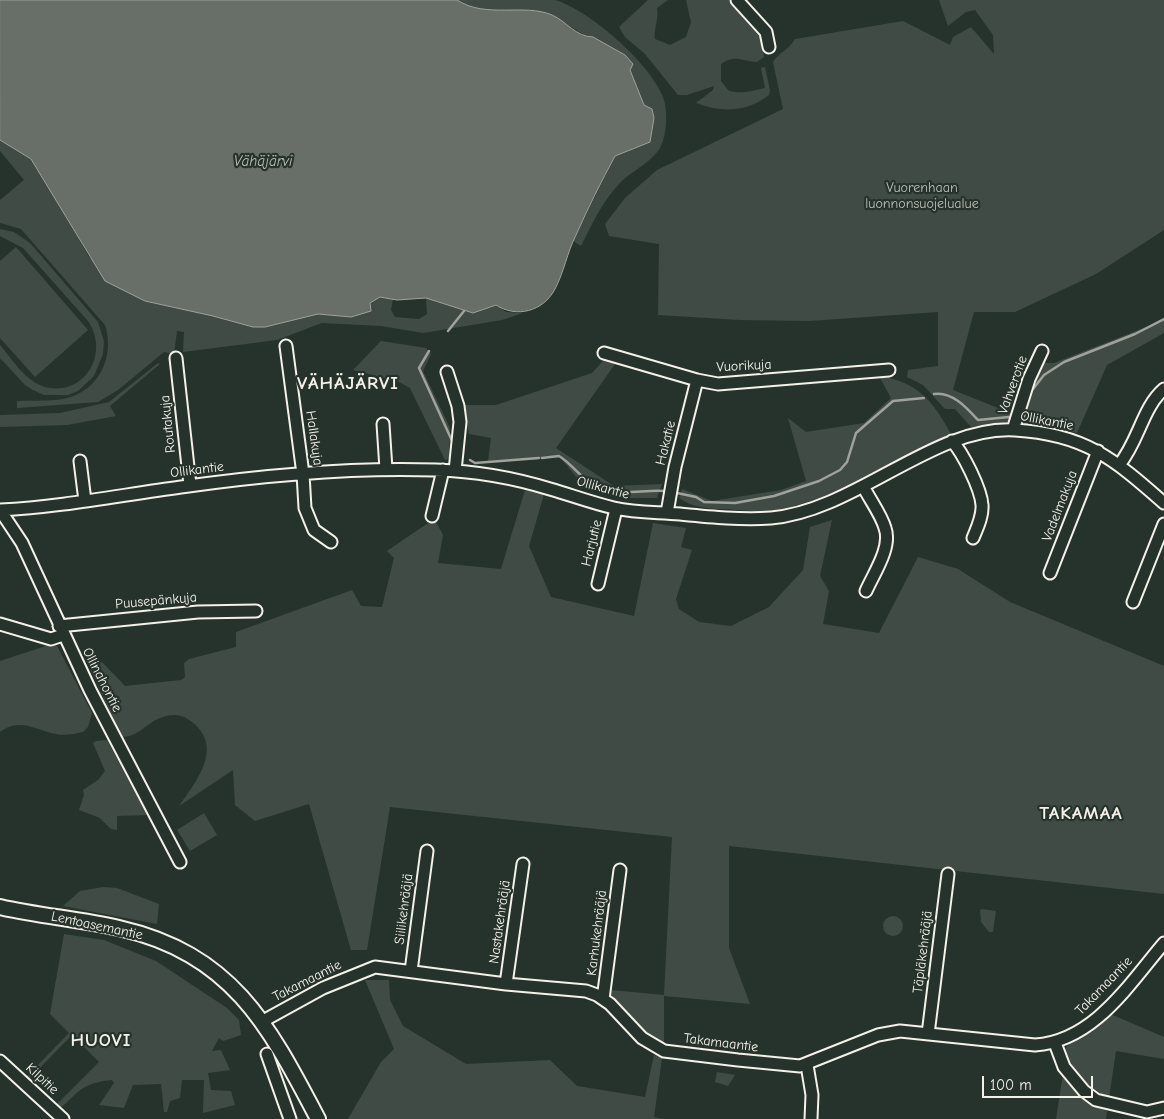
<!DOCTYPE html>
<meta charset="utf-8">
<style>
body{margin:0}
#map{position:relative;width:1164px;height:1119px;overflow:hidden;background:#26332d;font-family:"Comic Neue",sans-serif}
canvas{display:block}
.scale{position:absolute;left:982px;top:1076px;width:111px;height:22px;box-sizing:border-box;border:2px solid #f4f1e8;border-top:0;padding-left:6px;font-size:15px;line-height:18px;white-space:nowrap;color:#f4f1e8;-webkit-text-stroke:4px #26332d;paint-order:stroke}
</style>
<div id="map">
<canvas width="1164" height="1119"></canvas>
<div class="scale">100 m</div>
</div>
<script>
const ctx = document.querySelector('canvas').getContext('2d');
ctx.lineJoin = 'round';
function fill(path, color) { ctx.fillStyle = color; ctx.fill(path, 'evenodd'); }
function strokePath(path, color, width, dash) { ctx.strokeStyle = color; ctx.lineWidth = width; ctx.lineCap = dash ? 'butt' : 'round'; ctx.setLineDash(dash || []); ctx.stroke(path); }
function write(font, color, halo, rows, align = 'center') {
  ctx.font = font + ' "Comic Neue",sans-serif'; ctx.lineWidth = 4.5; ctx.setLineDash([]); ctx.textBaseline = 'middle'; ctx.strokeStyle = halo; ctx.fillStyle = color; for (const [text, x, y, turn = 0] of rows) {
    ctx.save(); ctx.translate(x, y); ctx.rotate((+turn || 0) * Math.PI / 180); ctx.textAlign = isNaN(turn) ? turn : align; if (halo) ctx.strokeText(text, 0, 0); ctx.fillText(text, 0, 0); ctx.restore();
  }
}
const green = new Path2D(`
 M 457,0 L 555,0 C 589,10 650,63 663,97 C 668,111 667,133 661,146 C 653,162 631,171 619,184 C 602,202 592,224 581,246 L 573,241 L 615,156 L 650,142 L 654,118 L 652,109 L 644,106 L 630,70 L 587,37 L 552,15 L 469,8 Z
 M 648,0 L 668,0 L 657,8 C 659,19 653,32 655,39 L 670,45 L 686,37 L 691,22 L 686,0 L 729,0 C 751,17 762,29 764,57 L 757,62 C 742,61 735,54 721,64 L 721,81 L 729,91 C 743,94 751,91 765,88 L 761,68 L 765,67 L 770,90 L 769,95 C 747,112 722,113 696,103 L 713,90 L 714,86 L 687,95 L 678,95 L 645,54 L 625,37 L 619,27 Z
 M 939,0 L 1164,0 L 1164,230 L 1096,274 L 1015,312 L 974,312 L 953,390 L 1013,414 L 1007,423 L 971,427 L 955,409 L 945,409 L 923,385 L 907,377 L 908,370 L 938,366 L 938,312 L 809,321 L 740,320 L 658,315 L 659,244 L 609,236 L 605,224 L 625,198 L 657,170 L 783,109 L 773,62 C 779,52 789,50 795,39 L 903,21 L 950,45 L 953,37 L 971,27 L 994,54 L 993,35 L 975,10 L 966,12 L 948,26 Z
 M 0,140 L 31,159 L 44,176 L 89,257 L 145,301 L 213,316 L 253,327 L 265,327 L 318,314 L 351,317 L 380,297 L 393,299 L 391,310 L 395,317 L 419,319 L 427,314 L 426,298 L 473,313 L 496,305 L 506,312 L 523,313 L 502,320 L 423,333 L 381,326 L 322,323 L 277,340 L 183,352 L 184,332 L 177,331 L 174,354 L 164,352 L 118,390 L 98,402 L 17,408 L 17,401 C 33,400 52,402 67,398 C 100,390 115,355 105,325 L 21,229 L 0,223 L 0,200 L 24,180 L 0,151 Z
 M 0,229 L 14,232 L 30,243 L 98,322 L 104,341 L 103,354 L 94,376 L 78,391 L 68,395 L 44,395 L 33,390 L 25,385 L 0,358 L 0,345 C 12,359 26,382 45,387 C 85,397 110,353 88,321 L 23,248 L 0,236 Z
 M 16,247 L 88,330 L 35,377 L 0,338 L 0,261 Z
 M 1164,320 L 1164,333 L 1107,365 L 1077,433 L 1021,420 L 1040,363 L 1054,363 Z
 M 381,341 L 426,348 L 431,354 L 423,371 L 450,428 L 449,458 L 445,460 L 410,388 L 399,382 L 353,370 Z
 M 603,361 L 615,364 L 556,448 L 614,486 L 662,484 L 657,498 L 624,498 L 581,483 L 560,457 L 488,461 L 491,438 L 469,434 L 463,405 L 496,405 L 592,373 Z
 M 158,363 L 160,364 L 110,406 L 116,416 L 67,425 L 0,427 L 0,415 L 60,413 L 109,402 Z
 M 879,376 C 918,382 933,401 951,434 C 898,462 835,499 776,510 C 761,513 742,510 727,509 C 711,509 692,508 679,498 L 682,489 L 712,501 L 781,490 L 806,481 L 788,418 L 806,432 L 864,423 L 891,398 Z
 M 525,490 L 544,494 L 529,546 L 551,597 L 634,616 L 653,523 L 686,528 L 681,547 L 692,550 L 676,599 L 679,609 L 699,622 L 731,626 L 769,607 L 803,570 L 810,527 L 832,520 L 820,576 L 829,591 L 823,624 L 879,633 L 918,557 L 958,569 L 1010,602 L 1164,666 L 1164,894 L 729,846 L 729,948 L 750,1004 L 664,996 L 664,1045 L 652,1039 L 610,995 L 611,990 L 664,995 L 672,837 L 390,807 L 367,950 L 351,950 L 309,804 L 255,821 L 235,805 L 233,770 L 179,806 C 197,781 224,747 192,722 C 184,715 173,713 163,717 C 148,721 139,737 122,737 L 89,667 L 90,664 L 97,660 L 103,663 L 125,686 L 181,680 L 185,677 L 184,663 L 189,659 L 236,647 L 236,632 L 352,590 L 361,606 L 382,607 L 394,558 L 387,551 L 431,521 L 436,522 L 443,535 L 438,563 L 501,569 Z
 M 52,644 L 57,646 L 92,713 L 88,727 L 83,732 C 74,734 64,736 56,734 C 35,730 20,717 0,732 L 0,661 Z
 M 107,740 L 147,815 L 117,816 L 117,830 L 111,829 L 100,818 L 79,810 L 84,795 L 83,790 L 98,780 L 105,771 L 93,743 L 96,741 Z
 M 204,813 L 217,835 L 190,851 L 177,830 Z
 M 103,887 L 117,888 L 159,904 L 157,924 L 63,906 L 80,891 Z
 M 982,909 L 996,911 L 993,932 L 989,932 L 981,922 L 980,910 Z
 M883 926a10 10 0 1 1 20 0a10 10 0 1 1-20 0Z
 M 64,934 L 104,940 L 156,961 L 227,1008 L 239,1020 L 241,1035 L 223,1041 L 219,1038 L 212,1051 L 221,1050 L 230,1070 L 208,1073 L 211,1090 L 231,1091 L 235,1105 L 203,1113 L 204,1080 L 182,1080 L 180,1098 L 170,1101 L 167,1112 L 164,1112 L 161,1084 L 133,1085 L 124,1108 L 99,1105 L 114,1083 L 112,1080 C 83,1083 80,1090 60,1109 L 56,1105 L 99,1062 L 72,1035 L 27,1081 L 24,1079 L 69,1033 L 50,1014 Z
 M 365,980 L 389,980 L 390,1000 L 403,1026 L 466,1064 L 550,1060 L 577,1086 L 645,1097 L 654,1055 L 662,1058 L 654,1117 L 663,1119 L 348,1119 L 381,1062 L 394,1049 Z
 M 1108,1013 L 1164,1037 L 1164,1059 L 1116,1051 L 1109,1098 C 1089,1088 1076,1073 1063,1055 L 1067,1046 L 1091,1030 Z
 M 717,1072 L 735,1075 L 728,1086 L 715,1082 Z
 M 1063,1074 C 1076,1090 1087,1104 1107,1111 L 1106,1119 L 1056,1119 Z`);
const water = new Path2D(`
 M 0,0 L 457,0 C 486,19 524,3 552,15 C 566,21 576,37 593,37 L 625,55 L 633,64 L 630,70 L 644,105 L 652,109 L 654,118 L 650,142 L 615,156 C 601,182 588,208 576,235 C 567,253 564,272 555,289 C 543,312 516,318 496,305 L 473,313 L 426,298 L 397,300 L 380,297 L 370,303 L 371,311 L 351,317 L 318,314 L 265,327 L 253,327 L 213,316 L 145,301 L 105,281 L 31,159 L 0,140 Z`);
const stream = new Path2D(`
 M 448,331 L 464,311
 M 429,351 L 419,368 L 453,443
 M 1033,389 L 1044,375 L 1064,362 L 1135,334 L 1164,319
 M 934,394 C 952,391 967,408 978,420 L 1009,417
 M 542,458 L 559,456 C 572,464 580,477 592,484 C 616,499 640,489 665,491
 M 470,460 L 475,463 L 539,458
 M 677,493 L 696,497 L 704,502 L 735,503 L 774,496 L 819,481 L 840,470 L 847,462 L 856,433 L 893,401 L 924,398`);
const minor = new Path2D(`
 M 737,0 L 766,32 L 769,47
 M 286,346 L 303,474 L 305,508 L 314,530 L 331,542
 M 604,353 L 697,380 L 718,384 L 889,370
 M 176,358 L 190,485
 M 447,372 L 458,406 L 460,422 L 455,471
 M 383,424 L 386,469
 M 1013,430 L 1029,379 L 1042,351
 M 952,441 C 963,453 981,489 982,505 C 983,516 977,528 973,538
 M 80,461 L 85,501
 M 1119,465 C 1139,441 1142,408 1164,389
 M 863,486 C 870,500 881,514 885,528 C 892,547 874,573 866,591
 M 0,510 C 61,507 121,495 181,487 C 265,475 351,467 436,470 C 473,471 514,478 550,489 C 571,495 592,503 614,508 C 636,513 658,512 680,514 C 711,517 741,520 771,518 C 855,511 934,425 1015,430 C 1085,434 1114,459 1164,503
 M 0,510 L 22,543 L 90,690 L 180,862
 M 667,513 L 675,467 L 697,380
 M 432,516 L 443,470
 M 1050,573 L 1098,451
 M 598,584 L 616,509
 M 1133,602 L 1164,524
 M 0,624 L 51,639 L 63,635
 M 59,626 L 198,612 L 256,611
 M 411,971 L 427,851
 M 506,984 L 523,864
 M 603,999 L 620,870
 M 263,1021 L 323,988 L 375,967 L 506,984 L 586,991 L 597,995 L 610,1004 L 642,1038 L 664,1051 L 738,1060 L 800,1066 L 878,1035 L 900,1031 L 1035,1045 C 1094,1041 1129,984 1164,943
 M 928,1034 L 948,874
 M 1055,1043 L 1064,1067 L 1084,1091 L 1096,1100 L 1147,1112 L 1164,1108
 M 267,1054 L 290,1119
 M 0,1061 L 63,1119
 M 807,1065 L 812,1095 L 811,1119`);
const major = new Path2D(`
 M 0,907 C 39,916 80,919 119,928 C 232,954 268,1024 318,1119`);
const parkNames = [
 ["Vuorenhaan",922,188],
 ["luonnonsuojelualue",922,204]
];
const streetNames = [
 ["Vuorikuja",744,366,-3],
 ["Vahverotie",1013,385,-70],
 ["Ollikantie",1047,421,11],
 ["Routakuja",168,424,-96],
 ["Hallakuja",314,438,82],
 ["Hakatie",666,443,-76],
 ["Ollikantie",197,470,-7],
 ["Ollikantie",603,488,15],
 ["Vadelmakuja",1060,506,-69],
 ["Harjutie",592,543,-76],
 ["Puusepänkuja",156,601,-5],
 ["Ollinahontie",102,680,63],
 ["Siilikehrääjä",404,909,-83],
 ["Nastakehrääjä",500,922,-82],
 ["Lentoasemantie",97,926,12],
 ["Karhukehrääjä",597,933,-83],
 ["Täpläkehrääjä",923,952,-83],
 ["Takamaantie",307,981,-27],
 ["Takamaantie",1104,986,-46],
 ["Takamaantie",721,1043,7],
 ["Kilpitie",42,1079,43]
];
const waterNames = [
 ["Vähäjärvi",263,162]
];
const districtNames = [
 ["VÄHÄJÄRVI",348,384],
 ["TAKAMAA",1081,814],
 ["HUOVI",101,1041]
];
fill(green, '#414b45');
fill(water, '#676f68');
strokePath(water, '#9fa39b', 1);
strokePath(stream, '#9fa39b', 2.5);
strokePath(minor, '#f4f1e8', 15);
strokePath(major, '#f4f1e8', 18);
strokePath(minor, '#26332d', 11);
strokePath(major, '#26332d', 14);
write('14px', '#bebfb7', '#26332d', parkNames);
write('14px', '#f4f1e8', '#26332d', streetNames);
write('italic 15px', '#bcbdb5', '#26332d', waterNames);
ctx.letterSpacing = '1px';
write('bold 19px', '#f4f1e8', '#26332d', districtNames);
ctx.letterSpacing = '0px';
</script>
